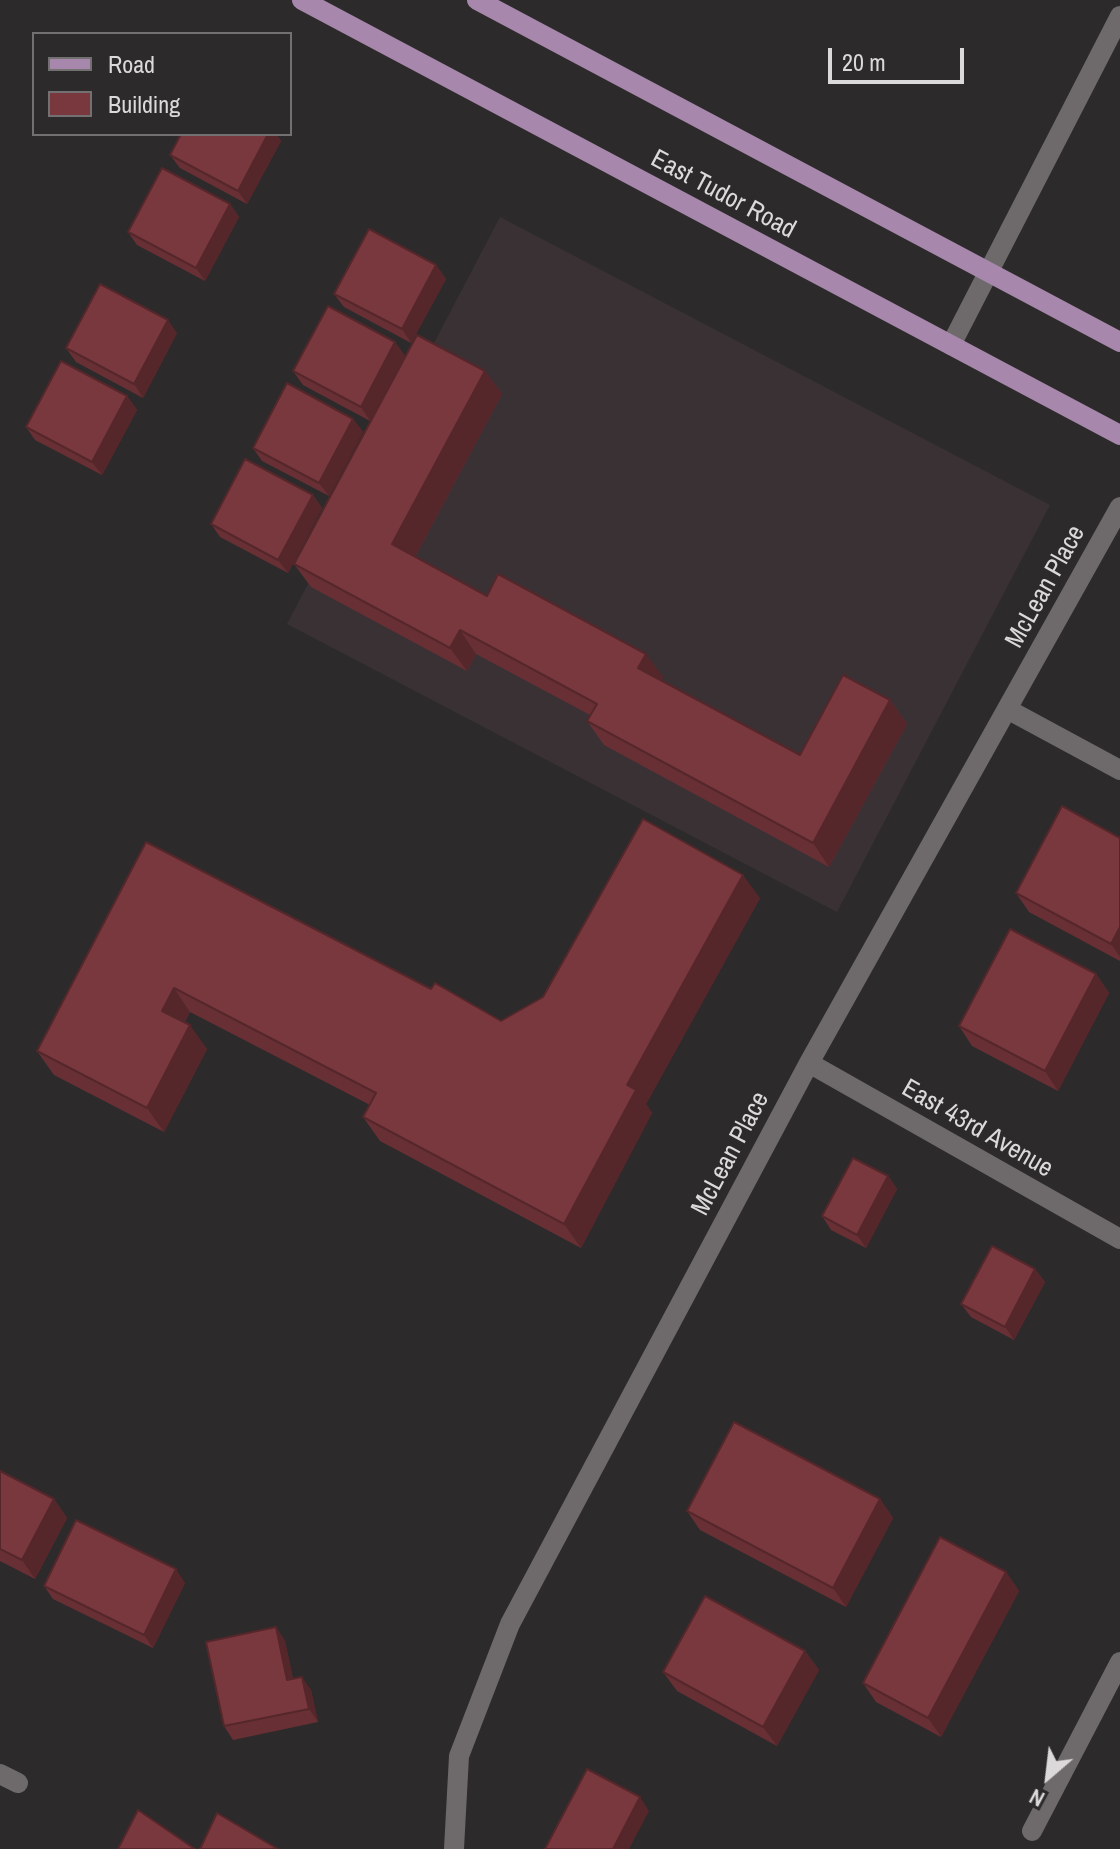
<!DOCTYPE html>
<style>
body{margin:0}
#map{position:relative;width:1120px;height:1849px;overflow:hidden;background:#2d2a2b;font-family:"Archivo Narrow",sans-serif}
canvas{display:block}
.legend{position:absolute;left:32px;top:32px;width:260px;height:104px;box-sizing:border-box;background:#2d2a2b;border:2px solid #737071;margin:0;padding:10px 14px;list-style:none;font-size:24px;color:#dbd9d9}
.legend li{display:flex;align-items:center;gap:16px;height:40px}
.legend b{width:40px;border:2px solid #737071}
.north{position:absolute;left:1008px;top:1737px;width:80px;height:80px;-webkit-text-stroke:6px #2d2a2b;paint-order:stroke;rotate:208deg;font-size:22px;font-weight:700;line-height:32px;text-align:center;color:#dbd9d9}
.north::after{content:'';display:block;margin:auto;width:28px;height:36px;background:#dbd9d9;clip-path:polygon(50% 0,100% 100%,50% 72%,0 100%)}
.scale{position:absolute;left:828px;top:48px;width:136px;height:36px;box-sizing:border-box;border:4px solid #dbd9d9;border-top:0;padding-left:10px;font-size:24px;line-height:28px;white-space:nowrap;color:#dbd9d9;-webkit-text-stroke:6px #2d2a2b;paint-order:stroke}
</style>
<div id="map">
<canvas width="1120" height="1849"></canvas>
<ul class="legend">
<li><b style="height:10px;background:#a788ac"></b>Road</li>
<li><b style="height:22px;background:#79383e"></b>Building</li>
</ul>
<div class="north">N</div>
<div class="scale">20 m</div>
</div>
<script>
const ctx = document.querySelector('canvas').getContext('2d');
ctx.lineJoin = 'round';
function fill(path, color) { ctx.fillStyle = color; ctx.fill(path, 'evenodd'); }
function strokePath(path, color, width, dash) { ctx.strokeStyle = color; ctx.lineWidth = width; ctx.lineCap = dash ? 'butt' : 'round'; ctx.setLineDash(dash || []); ctx.stroke(path); }
function write(font, color, halo, rows, align = 'center') {
  ctx.font = font + ' "Archivo Narrow",sans-serif'; ctx.lineWidth = 7; ctx.setLineDash([]); ctx.textBaseline = 'middle'; ctx.strokeStyle = halo; ctx.fillStyle = color; for (const [text, x, y, turn = 0] of rows) {
    ctx.save(); ctx.translate(x, y); ctx.rotate((+turn || 0) * Math.PI / 180); ctx.textAlign = isNaN(turn) ? turn : align; if (halo) ctx.strokeText(text, 0, 0); ctx.fillText(text, 0, 0); ctx.restore();
  }
}
const built = new Path2D(`
 M 500,217 L 1050,505 L 837,912 L 287,624 Z`);
const service = new Path2D(`
 M 951,345 L 1120,16`);
const minor = new Path2D(`
 M 1007,709 L 1120,770
 M 809,1063 L 1120,1239
 M 0,1774 L 18,1783
 M 1032,1831 L 1120,1662
 M 454,1849 L 459,1756 L 510,1624 L 809,1063 L 1120,507`);
const primary = new Path2D(`
 M 302,0 L 1120,435
 M 477,0 L 1120,342`);
const wall = new Path2D(`
 M 181,134 L 276,134 L 281,141 L 247,204 L 180,168 L 170,155 Z
 M 230,204 L 239,217 L 205,281 L 137,245 L 128,232 Z
 M 436,265 L 446,279 L 411,343 L 344,307 L 334,294 Z
 M 177,333 L 143,398 L 76,362 L 66,348 Z
 M 395,342 L 405,356 L 370,421 L 303,385 L 293,371 Z
 M 485,371 L 502,394 L 415,557 L 487,596 L 663,677 L 661,681 L 800,755 L 890,700 L 907,724 L 829,867 L 604,745 L 587,721 L 590,715 L 476,654 L 467,671 L 311,587 L 294,564 Z
 M 127,396 L 137,410 L 102,475 L 35,440 L 26,427 Z
 M 353,419 L 363,432 L 329,496 L 262,461 L 253,448 Z
 M 313,495 L 322,508 L 288,573 L 220,537 L 211,524 Z
 M 1120,838 L 1120,961 L 1029,912 L 1016,893 Z
 M 146,842 L 431,989 L 501,1021 L 760,898 L 646,1104 L 652,1113 L 581,1248 L 380,1141 L 363,1117 L 370,1105 L 190,1012 L 185,1022 L 207,1049 L 164,1132 L 54,1075 L 37,1051 Z
 M 1096,974 L 1109,993 L 1058,1091 L 972,1046 L 959,1026 Z
 M 888,1176 L 897,1189 L 866,1248 L 831,1230 L 822,1216 Z
 M 1035,1269 L 1045,1282 L 1014,1340 L 971,1317 L 961,1304 Z
 M 0,1471 L 54,1499 L 67,1518 L 35,1579 L 0,1561 Z
 M 880,1499 L 893,1518 L 846,1607 L 700,1530 L 687,1511 Z
 M 1006,1572 L 1019,1591 L 941,1737 L 876,1702 L 863,1683 Z
 M 185,1583 L 153,1648 L 53,1599 L 44,1586 Z
 M 276,1627 L 285,1641 L 293,1679 L 311,1690 L 318,1722 L 233,1740 L 224,1726 Z
 M 805,1651 L 819,1670 L 777,1746 L 677,1691 L 663,1672 Z`);
const shadedWall = new Path2D(`
 M 268,134 L 276,134 L 281,141 L 247,204 L 238,191 Z
 M 230,204 L 239,217 L 205,281 L 196,268 Z
 M 436,265 L 446,279 L 411,343 L 402,329 Z
 M 168,320 L 177,333 L 143,398 L 134,384 Z
 M 395,342 L 405,356 L 370,421 L 361,407 Z
 M 485,371 L 502,394 L 409,568 L 392,544 Z
 M 127,396 L 137,410 L 102,475 L 92,462 Z
 M 353,419 L 363,432 L 329,496 L 319,483 Z
 M 313,495 L 322,508 L 288,573 L 278,560 Z
 M 460,630 L 476,654 L 467,671 L 450,648 Z
 M 646,654 L 663,677 L 655,692 L 638,668 Z
 M 890,700 L 907,724 L 829,867 L 813,843 Z
 M 743,875 L 760,898 L 646,1104 L 652,1113 L 581,1248 L 564,1224 L 627,1085 Z
 M 1120,927 L 1120,957 L 1111,944 Z
 M 1096,974 L 1109,993 L 1058,1091 L 1045,1071 Z
 M 174,988 L 190,1012 L 178,1035 L 162,1011 Z
 M 190,1025 L 207,1049 L 164,1132 L 147,1108 Z
 M 888,1176 L 897,1189 L 866,1248 L 857,1235 Z
 M 1035,1269 L 1045,1282 L 1014,1340 L 1005,1327 Z
 M 54,1499 L 67,1518 L 35,1579 L 22,1560 Z
 M 880,1499 L 893,1518 L 846,1607 L 833,1588 Z
 M 176,1569 L 185,1583 L 153,1648 L 144,1635 Z
 M 1006,1572 L 1019,1591 L 941,1737 L 928,1718 Z
 M 276,1627 L 285,1641 L 296,1693 L 287,1680 Z
 M 805,1651 L 819,1670 L 777,1746 L 763,1727 Z
 M 302,1677 L 311,1690 L 318,1722 L 309,1709 Z
 M 640,1797 L 649,1811 L 629,1849 L 613,1849 Z`);
const building = new Path2D(`
 M 181,134 L 268,134 L 238,191 L 170,155 Z
 M 162,168 L 230,204 L 196,268 L 128,232 Z
 M 369,229 L 436,265 L 402,329 L 334,294 Z
 M 100,284 L 168,320 L 134,384 L 66,348 Z
 M 328,306 L 395,342 L 361,407 L 293,371 Z
 M 417,335 L 485,371 L 392,544 L 487,596 L 498,574 L 646,654 L 638,668 L 800,755 L 843,675 L 890,700 L 813,843 L 587,721 L 597,704 L 460,630 L 450,648 L 294,564 Z
 M 61,361 L 127,396 L 92,462 L 26,427 Z
 M 287,383 L 353,419 L 319,483 L 253,448 Z
 M 245,459 L 313,495 L 278,560 L 211,524 Z
 M 1062,806 L 1120,838 L 1120,927 L 1111,944 L 1016,893 Z
 M 643,819 L 743,875 L 627,1085 L 636,1090 L 564,1224 L 363,1117 L 376,1093 L 174,988 L 162,1011 L 190,1025 L 147,1108 L 37,1051 L 146,842 L 431,989 L 435,983 L 501,1021 L 543,997 Z
 M 1010,929 L 1096,974 L 1045,1071 L 959,1026 Z
 M 853,1158 L 888,1176 L 857,1235 L 822,1216 Z
 M 992,1246 L 1035,1269 L 1005,1327 L 961,1304 Z
 M 734,1422 L 880,1499 L 833,1588 L 687,1511 Z
 M 0,1471 L 54,1499 L 22,1560 L 0,1549 Z
 M 76,1520 L 176,1569 L 144,1635 L 44,1586 Z
 M 940,1537 L 1006,1572 L 928,1718 L 863,1683 Z
 M 705,1596 L 805,1651 L 763,1727 L 663,1672 Z
 M 276,1627 L 287,1680 L 302,1677 L 309,1709 L 224,1726 L 206,1642 Z
 M 587,1769 L 640,1797 L 613,1849 L 545,1849 Z
 M 138,1810 L 195,1849 L 118,1849 Z
 M 217,1813 L 278,1849 L 200,1849 Z`);
const streetNames = [
 ["East Tudor Road",723,195,28],
 ["McLean Place",1046,587,-61],
 ["East 43rd Avenue",977,1129,30],
 ["McLean Place",731,1154,-62]
];
fill(built, '#3a3135');
strokePath(service, '#6e6a6c', 20);
strokePath(minor, '#6e6a6c', 20);
strokePath(primary, '#a788ac', 20);
fill(wall, '#683035');
fill(shadedWall, '#55272b');
fill(building, '#79383e');
strokePath(building, '#55272b', 2);
write('26px', '#dbd9d9', '#2d2a2b', streetNames);
</script>
